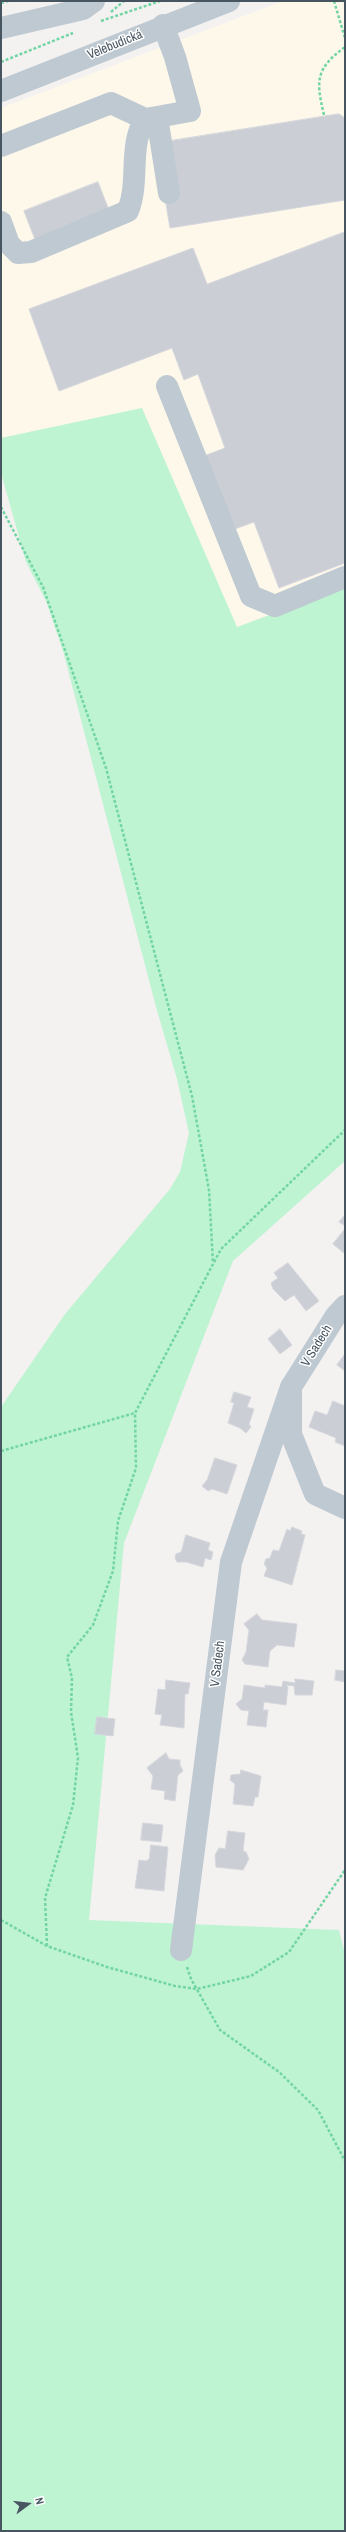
<!DOCTYPE html>
<meta charset="utf-8">
<style>
body{margin:0}
#map{position:relative;width:346px;height:2532px;overflow:hidden;background:#f4f1f1;font-family:"Archivo Narrow",sans-serif}
canvas{display:block}
.frame{position:absolute;inset:0;border:2px solid #475561;pointer-events:none}
.north{position:absolute;left:8px;top:2484px;width:40px;height:40px;-webkit-text-stroke:3px #fff;paint-order:stroke;rotate:75deg;font-size:11px;font-weight:700;line-height:16px;text-align:center;color:#475561}
.north::after{content:'';display:block;margin:auto;width:14px;height:18px;background:#475561;clip-path:polygon(50% 0,100% 100%,50% 72%,0 100%)}
</style>
<div id="map">
<canvas width="346" height="2532"></canvas>
<div class="frame"></div>
<div class="north">N</div>
</div>
<script>
const ctx = document.querySelector('canvas').getContext('2d');
ctx.lineJoin = 'round';
function fill(path, color) { ctx.fillStyle = color; ctx.fill(path, 'evenodd'); }
function strokePath(path, color, width, dash) { ctx.strokeStyle = color; ctx.lineWidth = width; ctx.lineCap = dash ? 'butt' : 'round'; ctx.setLineDash(dash || []); ctx.stroke(path); }
function write(font, color, halo, rows, align = 'center') {
  ctx.font = font + ' "Archivo Narrow",sans-serif'; ctx.lineWidth = 3; ctx.setLineDash([]); ctx.textBaseline = 'middle'; ctx.strokeStyle = halo; ctx.fillStyle = color; for (const [text, x, y, turn = 0] of rows) {
    ctx.save(); ctx.translate(x, y); ctx.rotate((+turn || 0) * Math.PI / 180); ctx.textAlign = isNaN(turn) ? turn : align; if (halo) ctx.strokeText(text, 0, 0); ctx.fillText(text, 0, 0); ctx.restore();
  }
}
const commercial = new Path2D(`
 M 283,1 L 336,1 L 345,4 L 345,587 L 237,628 L 142,408 L 1,438 L 1,108 Z`);
const green = new Path2D(`
 M 142,408 L 237,627 L 345,587 L 345,1161 L 233,1261 L 124,1543 L 89,1920 L 339,1930 L 345,1954 L 345,2531 L 1,2531 L 1,1407 L 65,1314 L 170,1189 L 180,1172 L 189,1133 L 177,1079 L 156,1007 L 63,651 L 46,601 L 26,562 L 1,473 L 1,438 Z`);
const building = new Path2D(`
 M 339,114 L 345,118 L 345,200 L 170,228 L 165,198 L 170,141 Z
 M 98,182 L 110,213 L 36,242 L 24,211 Z
 M 345,232 L 345,563 L 279,588 L 254,522 L 232,530 L 204,456 L 225,448 L 198,374 L 184,380 L 172,348 L 59,391 L 29,309 L 193,248 L 207,284 Z
 M 345,1215 L 345,1226 L 339,1222 Z
 M 345,1229 L 345,1254 L 333,1244 Z
 M 288,1263 L 319,1301 L 306,1311 L 294,1295 L 285,1301 L 273,1289 L 271,1283 L 278,1278 L 274,1273 Z
 M 280,1329 L 292,1345 L 280,1354 L 268,1339 Z
 M 345,1354 L 345,1371 L 337,1365 Z
 M 234,1392 L 251,1397 L 247,1407 L 254,1409 L 249,1424 L 251,1427 L 246,1433 L 240,1428 L 228,1423 L 234,1403 L 231,1402 Z
 M 333,1401 L 345,1406 L 345,1446 L 335,1442 L 336,1438 L 309,1427 L 315,1411 L 327,1415 Z
 M 215,1458 L 237,1465 L 227,1494 L 212,1489 L 208,1491 L 202,1486 L 207,1480 Z
 M 292,1527 L 302,1531 L 301,1534 L 305,1535 L 292,1585 L 264,1576 L 267,1568 L 264,1564 L 266,1559 L 270,1558 L 273,1550 L 279,1551 L 287,1529 L 290,1531 Z
 M 186,1535 L 210,1543 L 208,1550 L 213,1552 L 211,1560 L 205,1558 L 203,1567 L 186,1562 L 177,1562 L 175,1558 L 176,1554 L 181,1552 Z
 M 257,1614 L 262,1620 L 297,1624 L 294,1647 L 277,1645 L 270,1651 L 268,1667 L 245,1664 L 242,1660 L 246,1652 L 249,1630 L 244,1624 Z
 M 336,1670 L 345,1671 L 345,1682 L 335,1680 Z
 M 295,1679 L 314,1681 L 312,1695 L 295,1695 L 294,1686 L 286,1685 L 288,1687 L 286,1705 L 264,1702 L 263,1710 L 268,1710 L 266,1727 L 247,1725 L 249,1711 L 241,1710 L 236,1704 L 242,1699 L 244,1685 L 265,1688 L 265,1685 L 282,1687 L 283,1681 L 295,1683 Z
 M 166,1680 L 190,1683 L 188,1694 L 185,1694 L 184,1728 L 160,1725 L 162,1715 L 155,1714 L 158,1689 L 165,1690 Z
 M 97,1717 L 115,1719 L 113,1736 L 95,1734 Z
 M 166,1753 L 169,1759 L 180,1760 L 180,1765 L 183,1771 L 178,1775 L 175,1801 L 164,1799 L 165,1791 L 151,1789 L 153,1776 L 147,1768 Z
 M 241,1770 L 261,1776 L 258,1797 L 255,1797 L 253,1806 L 233,1804 L 235,1784 L 230,1780 L 231,1775 L 240,1774 Z
 M 143,1823 L 163,1825 L 161,1842 L 141,1840 Z
 M 228,1831 L 245,1833 L 243,1851 L 246,1852 L 249,1859 L 243,1870 L 216,1867 L 215,1855 L 219,1848 L 225,1849 Z
 M 151,1845 L 168,1847 L 164,1891 L 135,1888 L 139,1860 L 146,1861 L 149,1859 Z`);
const path = new Path2D(`
 M 334,1 L 345,38
 M 1,3 L 8,1
 M 111,12 L 124,1
 M 101,21 L 160,1
 M 1,62 L 73,33
 M 324,115 C 316,81 315,69 345,47
 M 1,507 L 43,587 L 106,768 L 192,1096 L 209,1190 L 213,1263
 M 1,1451 L 135,1413
 M 1,1920 L 47,1946 L 107,1967 L 175,1986 L 197,1989 L 251,1976 L 289,1952 L 345,1870
 M 47,1946 L 45,1898 L 73,1805 L 78,1758 L 71,1712 L 72,1678 L 67,1657 L 93,1625 L 113,1571 L 118,1521 L 136,1468 L 135,1413 L 213,1264 L 221,1249 L 345,1130
 M 187,1967 L 191,1979 L 220,2030 L 279,2072 L 318,2110 L 345,2161`);
const minor = new Path2D(`
 M 163,25 L 175,57 L 190,111 L 157,117 L 169,193
 M 1,28 L 83,9 L 94,1
 M 1,91 L 229,1
 M 1,146 L 111,103 L 145,119 L 157,117
 M 1,222 L 9,244 L 18,253 L 31,252 L 128,211 C 140,181 128,147 145,119
 M 167,386 L 251,596 L 275,606 L 345,577
 M 345,1306 L 335,1317 L 291,1387 L 291,1434 L 315,1494 L 345,1508
 M 181,1950 L 231,1562 L 291,1387`);
const streetNames = [
 ["Velebudická",115,45,-22],
 ["V Sadech",317,1346,-58],
 ["V Sadech",218,1664,-83]
];
fill(commercial, '#fef8eb');
fill(green, '#bef4d2');
fill(building, '#cbced4');
strokePath(building, '#d5d7dd', 1);
strokePath(path, '#72d5a3', 2.5, [3, 2]);
strokePath(minor, '#bec9d2', 22);
write('13px', '#475561', '#fff', streetNames);
</script>
